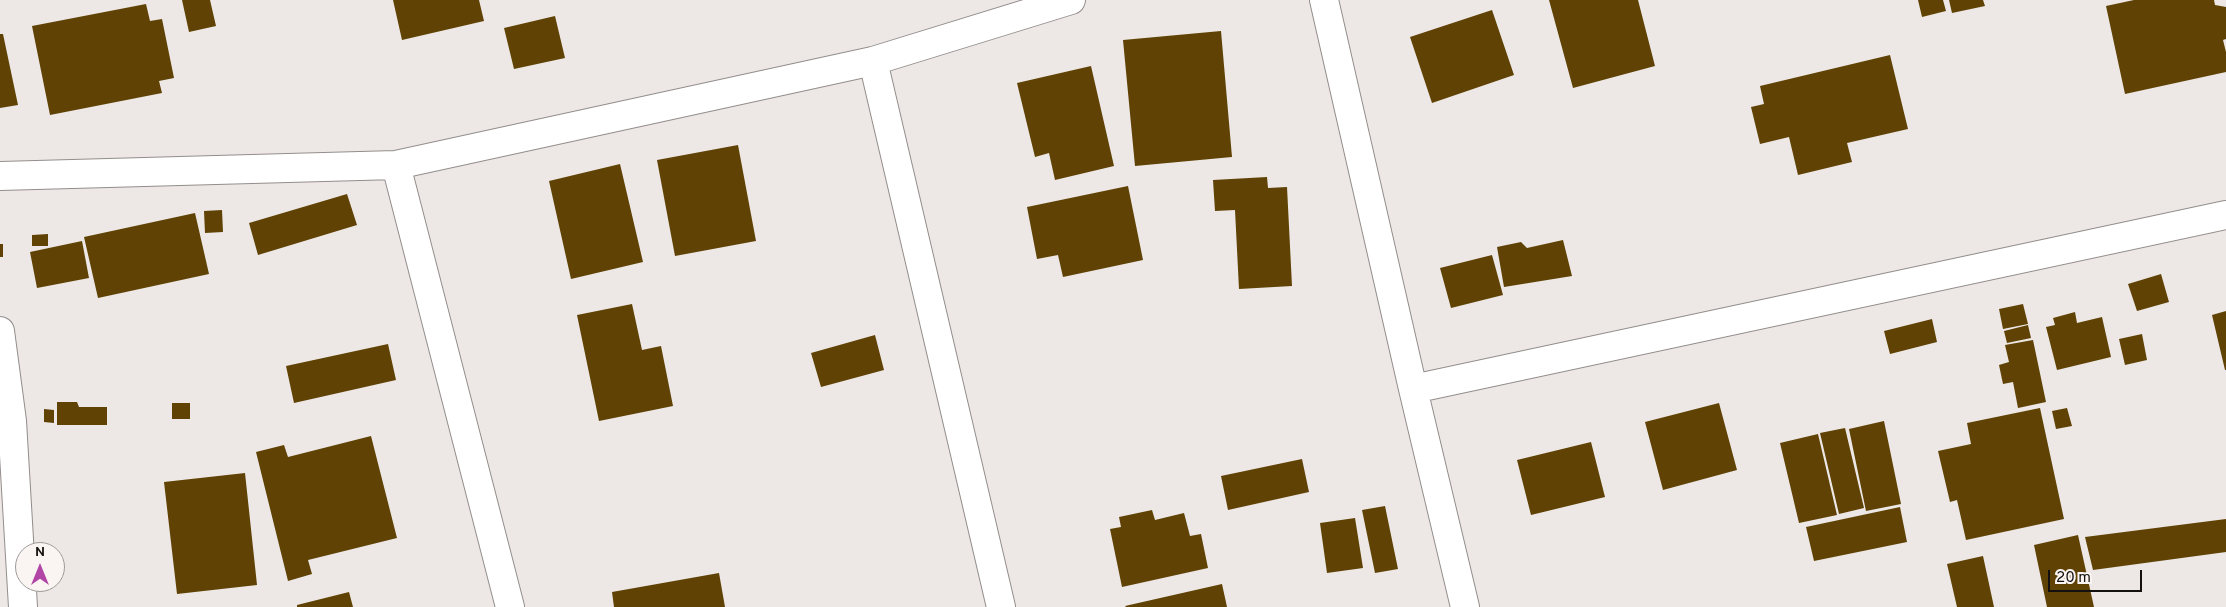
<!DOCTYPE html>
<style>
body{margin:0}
#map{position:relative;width:2226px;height:607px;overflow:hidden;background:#ede8e5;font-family:Overpass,sans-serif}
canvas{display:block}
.north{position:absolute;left:15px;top:542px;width:50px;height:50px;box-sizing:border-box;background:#faf5f2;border:1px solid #9e9a98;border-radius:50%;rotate:0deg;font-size:14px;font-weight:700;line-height:20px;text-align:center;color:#131110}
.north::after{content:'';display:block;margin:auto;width:18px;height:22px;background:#b246a6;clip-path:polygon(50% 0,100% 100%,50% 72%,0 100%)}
.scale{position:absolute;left:2048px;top:570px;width:94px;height:22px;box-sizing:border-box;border:2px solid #131110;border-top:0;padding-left:6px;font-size:15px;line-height:18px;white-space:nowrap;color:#131110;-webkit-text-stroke:4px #faf5f2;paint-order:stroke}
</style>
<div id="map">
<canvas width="2226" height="607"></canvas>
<div class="north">N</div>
<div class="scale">20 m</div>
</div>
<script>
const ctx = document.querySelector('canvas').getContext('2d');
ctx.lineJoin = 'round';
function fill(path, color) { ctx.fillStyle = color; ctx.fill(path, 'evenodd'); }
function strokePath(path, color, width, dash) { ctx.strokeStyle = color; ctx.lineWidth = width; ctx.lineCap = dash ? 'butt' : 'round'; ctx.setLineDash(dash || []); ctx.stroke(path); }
const building = new Path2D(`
 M 182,0 L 210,0 L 216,26 L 189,32 Z
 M 393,0 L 479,0 L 484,21 L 402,40 Z
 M 1549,0 L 1638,0 L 1655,66 L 1573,88 Z
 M 1918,0 L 1943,0 L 1946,11 L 1922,17 Z
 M 1949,0 L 1983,0 L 1985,6 L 1952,13 Z
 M 2134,0 L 2214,0 L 2215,5 L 2226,7 L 2226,39 L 2223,40 L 2226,52 L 2226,72 L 2125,94 L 2106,6 Z
 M 146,4 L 150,21 L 162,19 L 174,78 L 159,81 L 162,93 L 50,115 L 32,26 Z
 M 1492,10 L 1514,75 L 1432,103 L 1410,37 Z
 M 555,16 L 565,58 L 514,69 L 504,28 Z
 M 1221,31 L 1232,157 L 1135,166 L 1123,40 Z
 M 0,34 L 3,34 L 18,105 L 0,108 Z
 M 1890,55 L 1908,129 L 1847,143 L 1852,162 L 1798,175 L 1789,137 L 1760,144 L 1751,107 L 1764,104 L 1760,86 Z
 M 1091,66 L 1114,166 L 1055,180 L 1049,153 L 1035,157 L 1017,83 Z
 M 738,145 L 756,241 L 675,256 L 657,160 Z
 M 620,164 L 643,262 L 571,279 L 549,181 Z
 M 1267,177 L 1268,188 L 1287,187 L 1292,286 L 1239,289 L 1235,210 L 1215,211 L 1213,180 Z
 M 1128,186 L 1143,260 L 1063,277 L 1058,255 L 1037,259 L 1027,207 Z
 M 347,194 L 357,225 L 258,255 L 249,223 Z
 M 222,210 L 223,232 L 205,233 L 204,211 Z
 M 195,213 L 209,274 L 98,298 L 84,237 Z
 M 48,234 L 48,246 L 32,246 L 32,235 Z
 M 1563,240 L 1572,276 L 1504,287 L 1497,247 L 1521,242 L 1527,248 Z
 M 82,241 L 89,278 L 37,288 L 30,252 Z
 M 0,244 L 3,244 L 3,257 L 0,257 Z
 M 1492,255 L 1503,295 L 1451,308 L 1440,268 Z
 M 2161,274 L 2169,302 L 2137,311 L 2128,284 Z
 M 632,304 L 642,350 L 661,346 L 673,406 L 599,421 L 577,315 Z
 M 2023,304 L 2028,324 L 2003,329 L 1999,309 Z
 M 2226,311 L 2226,370 L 2225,370 L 2212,315 Z
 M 2075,312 L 2077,323 L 2102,317 L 2111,357 L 2057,370 L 2046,327 L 2055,325 L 2053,318 Z
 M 1932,319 L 1937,342 L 1890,354 L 1884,331 Z
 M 2028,325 L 2031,338 L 2007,343 L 2004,331 Z
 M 2142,334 L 2147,360 L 2125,365 L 2119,339 Z
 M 875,335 L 884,370 L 821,387 L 811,353 Z
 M 2033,340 L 2046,402 L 2018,408 L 2013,382 L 2003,384 L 1999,365 L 2009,362 L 2005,345 Z
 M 388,344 L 396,380 L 294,403 L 286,366 Z
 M 57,402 L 77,402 L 79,407 L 107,407 L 107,425 L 57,425 Z
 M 172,403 L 190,403 L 190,419 L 172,419 Z
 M 1719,403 L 1737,470 L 1663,490 L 1645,422 Z
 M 2040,408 L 2064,519 L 1966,540 L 1957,500 L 1950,502 L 1938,451 L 1971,444 L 1967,423 Z
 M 2067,408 L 2072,426 L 2056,429 L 2052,411 Z
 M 44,409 L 54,410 L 54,423 L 44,422 Z
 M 1884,421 L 1901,504 L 1866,511 L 1849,429 Z
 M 1845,428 L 1864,508 L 1839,514 L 1820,433 Z
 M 1818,434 L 1837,515 L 1799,523 L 1780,443 Z
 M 371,436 L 397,538 L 308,560 L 312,574 L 288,581 L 256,452 L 284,445 L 288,457 Z
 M 1591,442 L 1605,497 L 1531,515 L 1517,460 Z
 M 1302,459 L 1309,492 L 1228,510 L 1221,476 Z
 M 245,473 L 257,585 L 177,594 L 164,482 Z
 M 1385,506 L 1398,569 L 1375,573 L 1362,510 Z
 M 1900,507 L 1907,542 L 1814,561 L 1806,527 Z
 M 1152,510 L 1155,520 L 1184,513 L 1190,536 L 1201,534 L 1208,568 L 1122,587 L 1110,529 L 1121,527 L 1119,517 Z
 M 1355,518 L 1363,568 L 1327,573 L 1320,523 Z
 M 2226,519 L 2226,552 L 2093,570 L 2085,537 Z
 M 2078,535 L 2094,607 L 2047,607 L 2034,545 Z
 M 1983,556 L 1994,607 L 1957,607 L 1947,564 Z
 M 719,573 L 725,607 L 614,607 L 612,592 Z
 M 1222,584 L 1227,607 L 1126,607 L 1125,606 Z
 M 349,592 L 353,607 L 297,607 L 297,605 Z`);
const minor = new Path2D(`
 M 1324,0 L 1413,389 L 1465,607
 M 873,61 L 1001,607
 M 396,165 L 510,607
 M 0,176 L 396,165 L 873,61 L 1071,0
 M 0,331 L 12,421 L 23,607
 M 1413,389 L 2226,215`);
fill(building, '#5f4204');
strokePath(minor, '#938e8c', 30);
strokePath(minor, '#fff', 28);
</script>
